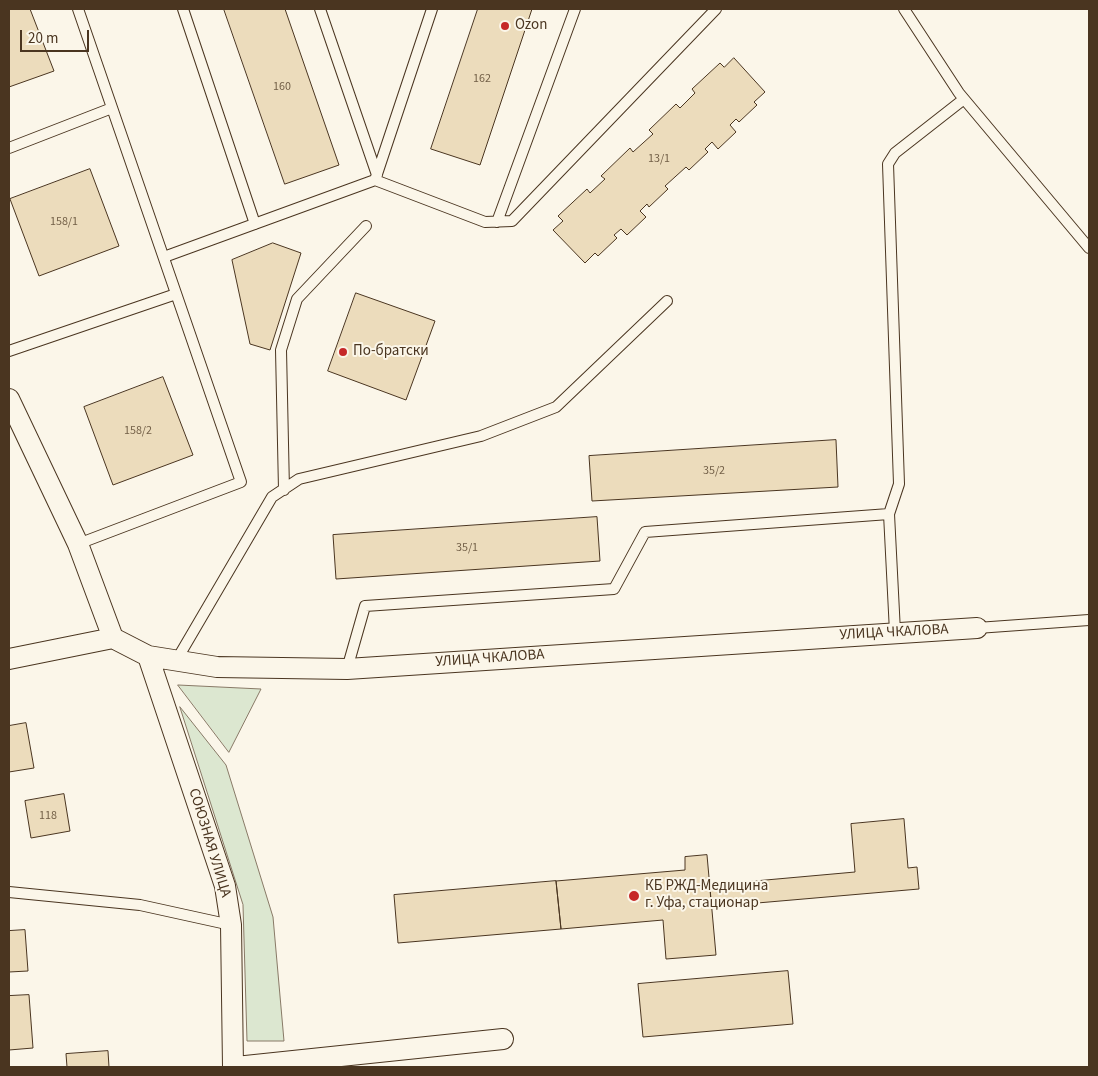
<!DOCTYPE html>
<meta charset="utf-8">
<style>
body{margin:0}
#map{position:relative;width:1098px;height:1076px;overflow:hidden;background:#fbf6e9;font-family:"Source Sans 3",sans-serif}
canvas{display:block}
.frame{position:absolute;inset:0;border:10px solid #4a3520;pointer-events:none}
.scale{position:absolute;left:20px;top:30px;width:69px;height:22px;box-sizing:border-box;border:2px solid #4a3520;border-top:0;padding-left:6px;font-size:15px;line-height:18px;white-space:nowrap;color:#4a3520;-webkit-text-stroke:4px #fbf6e9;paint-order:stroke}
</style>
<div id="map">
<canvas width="1098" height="1076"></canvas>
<div class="frame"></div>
<div class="scale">20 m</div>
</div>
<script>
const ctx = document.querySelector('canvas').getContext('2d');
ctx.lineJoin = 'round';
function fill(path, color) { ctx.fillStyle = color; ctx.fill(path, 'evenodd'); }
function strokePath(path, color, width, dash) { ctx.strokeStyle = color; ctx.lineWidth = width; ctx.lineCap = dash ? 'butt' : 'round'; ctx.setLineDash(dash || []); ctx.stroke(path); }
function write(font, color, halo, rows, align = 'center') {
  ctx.font = font + ' "Source Sans 3",sans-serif'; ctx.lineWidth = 4; ctx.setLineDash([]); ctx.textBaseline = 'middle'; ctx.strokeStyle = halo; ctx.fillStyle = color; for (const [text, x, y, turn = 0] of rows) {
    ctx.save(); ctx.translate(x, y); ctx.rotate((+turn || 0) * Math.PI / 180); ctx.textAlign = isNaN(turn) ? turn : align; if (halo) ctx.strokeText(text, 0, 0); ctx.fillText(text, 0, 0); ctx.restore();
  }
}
const green = new Path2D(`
 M 178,685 L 261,689 L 229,752 Z
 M 180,707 L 226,765 L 273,917 L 284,1041 L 247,1041 L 243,905 Z`);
const building = new Path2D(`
 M 9,9 L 30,9 L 54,71 L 9,87 Z
 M 224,9 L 285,9 L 339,165 L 285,184 Z
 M 478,9 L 532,9 L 480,165 L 431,149 Z
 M 734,58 L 765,92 L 754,102 L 757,105 L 739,122 L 736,119 L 730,125 L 736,132 L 718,149 L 712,142 L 705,149 L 708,152 L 689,170 L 686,167 L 665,186 L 668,189 L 649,207 L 647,204 L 640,211 L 646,217 L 627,235 L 621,229 L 614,235 L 617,238 L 598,256 L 595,253 L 585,263 L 553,230 L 563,221 L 558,216 L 587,189 L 590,193 L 605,179 L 601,176 L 630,148 L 633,152 L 653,134 L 649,130 L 676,104 L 680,108 L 695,93 L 692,89 L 720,63 L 724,67 Z
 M 90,169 L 119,246 L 39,276 L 10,199 Z
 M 273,243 L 301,253 L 270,350 L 250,344 L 232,260 Z
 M 356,293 L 435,321 L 406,400 L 328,371 Z
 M 163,377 L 193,455 L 113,485 L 84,407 Z
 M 836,440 L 838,487 L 592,501 L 589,456 Z
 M 597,517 L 600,561 L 336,579 L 333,535 Z
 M 26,723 L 34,768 L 9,772 L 9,726 Z
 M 64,794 L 70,831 L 31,838 L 25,801 Z
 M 904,819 L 908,868 L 917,867 L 919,889 L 711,907 L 710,885 L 855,872 L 851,824 Z
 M 707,855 L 716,955 L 666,959 L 663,920 L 561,929 L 556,881 L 685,870 L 685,857 Z
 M 556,881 L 561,929 L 398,943 L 394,895 Z
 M 25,930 L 28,971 L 9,972 L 9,931 Z
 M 788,971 L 793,1024 L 643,1037 L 638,984 Z
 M 29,995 L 33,1048 L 9,1050 L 9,996 Z
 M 108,1051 L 109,1067 L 67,1067 L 66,1054 Z`);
const service = new Path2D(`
 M 183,9 L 255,224
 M 320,9 L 377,175
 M 904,9 L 959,93 L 1089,248
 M 9,148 L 112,108
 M 375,180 L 485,222 L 512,221 L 716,9
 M 497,222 L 575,9
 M 164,257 L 375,180 L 432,9
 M 9,351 L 176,294
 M 284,490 L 281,350 L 297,299 L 366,226
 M 889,514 L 899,484 L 888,164 L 895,153 L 964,99
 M 78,544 L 241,482 L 78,9
 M 977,628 L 1089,620
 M 176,661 L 272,497 L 299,479 L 481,436 L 556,407 L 667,301
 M 347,669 L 365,606 L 614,589 L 645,532 L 889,514 L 895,632
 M 9,892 L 140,905 L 231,925`);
const minor = new Path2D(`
 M 9,399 L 78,544 L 113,638
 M 148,656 L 225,886 L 231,925 L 233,1067
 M 9,659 L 113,638 L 148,656 L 217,667 L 347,669 L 977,628
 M 236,1067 L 503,1039`);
const markers = [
 [505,26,5,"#c62828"],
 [343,352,5,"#c62828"],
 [634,896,6,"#c62828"]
];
const numberNames = [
 ["162",482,79],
 ["160",282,87],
 ["13/1",659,159],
 ["158/1",64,222],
 ["158/2",138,431],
 ["35/2",714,471],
 ["35/1",467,548],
 ["118",48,816]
];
const poiNames = [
 ["Ozon",515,26],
 ["По-братски",353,352],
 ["КБ РЖД-Медицина",645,887],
 ["г. Уфа, стационар",645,904]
];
const streetNames = [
 ["УЛИЦА ЧКАЛОВА",894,633,-3],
 ["УЛИЦА ЧКАЛОВА",490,659,-4],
 ["СОЮЗНАЯ УЛИЦА",209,843,73]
];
fill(green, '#dce7d0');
strokePath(green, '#887966', 1);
fill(building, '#ecdcbc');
strokePath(building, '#4a3520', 1);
strokePath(service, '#4a3520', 12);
strokePath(minor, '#4a3520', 22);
strokePath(service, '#fbf6e9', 10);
strokePath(minor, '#fbf6e9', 20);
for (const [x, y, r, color] of markers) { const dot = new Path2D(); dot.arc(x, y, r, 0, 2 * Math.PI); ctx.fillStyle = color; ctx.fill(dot); strokePath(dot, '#fbf6e9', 2); }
write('12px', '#725f47', null, numberNames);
write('15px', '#4a3520', '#fbf6e9', poiNames, 'left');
write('15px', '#4a3520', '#fbf6e9', streetNames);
</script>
